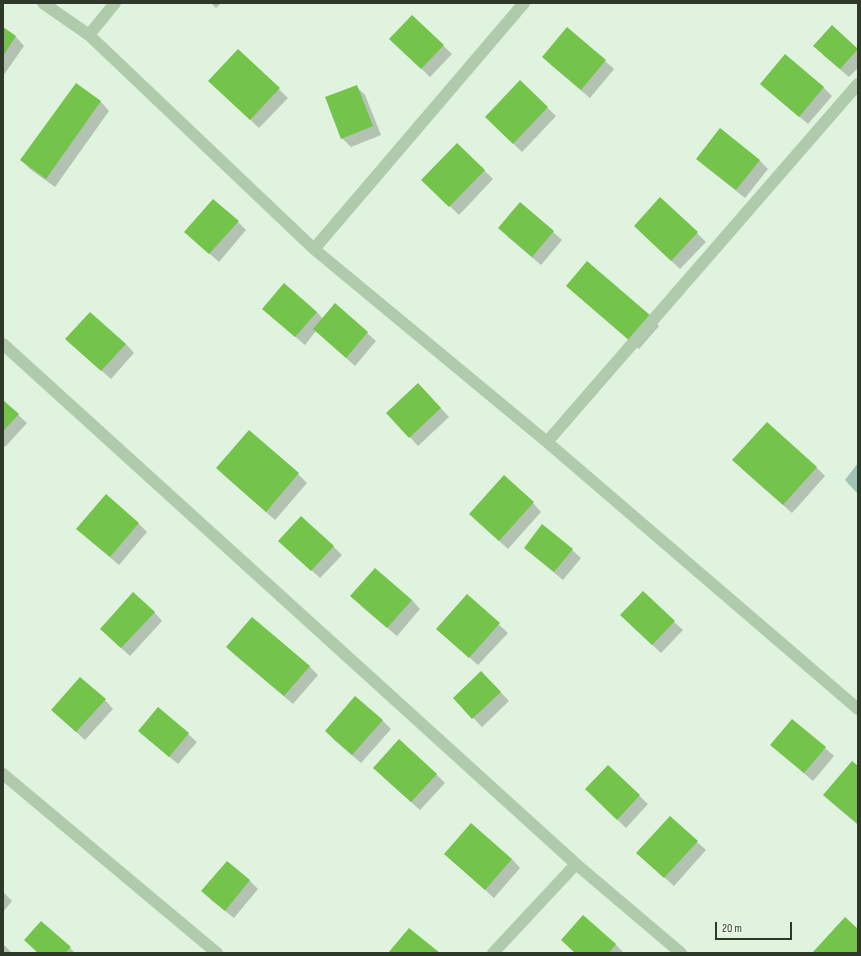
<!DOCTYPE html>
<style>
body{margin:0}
#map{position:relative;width:861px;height:956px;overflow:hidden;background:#e0f3df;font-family:"Sofia Sans Condensed",sans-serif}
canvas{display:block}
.frame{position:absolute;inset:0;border:4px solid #2e392a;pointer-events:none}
.scale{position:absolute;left:715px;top:922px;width:77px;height:18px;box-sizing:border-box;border:2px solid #2e392a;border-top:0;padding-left:5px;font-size:12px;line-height:14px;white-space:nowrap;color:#2e392a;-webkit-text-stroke:3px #ecfaec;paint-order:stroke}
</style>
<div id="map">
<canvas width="861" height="956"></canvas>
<div class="frame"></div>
<div class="scale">20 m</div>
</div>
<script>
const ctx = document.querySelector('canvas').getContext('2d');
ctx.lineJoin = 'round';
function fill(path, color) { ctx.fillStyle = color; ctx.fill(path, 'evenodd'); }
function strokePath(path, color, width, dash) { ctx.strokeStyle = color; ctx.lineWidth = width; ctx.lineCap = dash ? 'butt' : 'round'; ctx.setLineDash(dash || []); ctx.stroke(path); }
const green = new Path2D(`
 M 858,463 L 858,494 L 845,480 Z`);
const shadow = new Path2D(`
 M 211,3 L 221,3 L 216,8 Z
 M 412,16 L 452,54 L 430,77 L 399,47 Z
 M 832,27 L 858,50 L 858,68 L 849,77 L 823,55 Z
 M 3,28 L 16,37 L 24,46 L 3,76 Z
 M 567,29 L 605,61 L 614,69 L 590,98 L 552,66 L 543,57 Z
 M 238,50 L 288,98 L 259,128 L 218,89 Z
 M 520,82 L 556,116 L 522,152 L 486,117 Z
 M 76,84 L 101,102 L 109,111 L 55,187 L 30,169 L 21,160 Z
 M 761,84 L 823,87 L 832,96 L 808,124 L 770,92 Z
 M 356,86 L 365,95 L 381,135 L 351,147 L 342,138 Z
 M 720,129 L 760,161 L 768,169 L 745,198 L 706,167 L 697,159 Z
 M 457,144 L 493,179 L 459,215 L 423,180 Z
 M 238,222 L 246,230 L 219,262 L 194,240 Z
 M 500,228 L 553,232 L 562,240 L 541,265 L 508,237 Z
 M 697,233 L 706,242 L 680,269 L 644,235 Z
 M 567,286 L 651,317 L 659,326 L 639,349 L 576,294 Z
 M 263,309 L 317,312 L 323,319 L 367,333 L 376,341 L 355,366 L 316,331 L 305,345 L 272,317 Z
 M 126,344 L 134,353 L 111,379 L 75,347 Z
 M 427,393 L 449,417 L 418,446 L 410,437 Z
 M 3,401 L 27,423 L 5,447 L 3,444 Z
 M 249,432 L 298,474 L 307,483 L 275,520 L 226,477 L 217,468 Z
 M 816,467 L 825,476 L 792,513 L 742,469 Z
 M 106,496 L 139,524 L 147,532 L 119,565 L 86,537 Z
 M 533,503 L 541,512 L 508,549 L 479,523 Z
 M 333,546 L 342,555 L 320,578 L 288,549 Z
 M 525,548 L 572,550 L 581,558 L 563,580 L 534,556 Z
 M 467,595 L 508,633 L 478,665 L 446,637 Z
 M 412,600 L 420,609 L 397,636 L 360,605 Z
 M 154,612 L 162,621 L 130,656 L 110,638 Z
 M 674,622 L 683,630 L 661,653 L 630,624 Z
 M 227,647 L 309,666 L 318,675 L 293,704 L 236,656 Z
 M 490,681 L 509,701 L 482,727 L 454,698 Z
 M 105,700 L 113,709 L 85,740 L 61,718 Z
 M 382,720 L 391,729 L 361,763 L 334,740 L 326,731 Z
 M 139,731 L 188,734 L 197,742 L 178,764 L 148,739 Z
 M 825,748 L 834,756 L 813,781 L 780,753 Z
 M 608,766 L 648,804 L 626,828 L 595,798 Z
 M 858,767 L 858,825 L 833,804 L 824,795 Z
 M 436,774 L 445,783 L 420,810 L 383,777 Z
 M 697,842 L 706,850 L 674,886 L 646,861 Z
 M 512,859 L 520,868 L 494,898 L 454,862 Z
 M 227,862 L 250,881 L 258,889 L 234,918 L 211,900 L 203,891 Z
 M 3,892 L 12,901 L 3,912 Z
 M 583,917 L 616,945 L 624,953 L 576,953 Z
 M 3,944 L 12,953 L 3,953 Z
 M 70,948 L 75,953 L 39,953 Z`);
const building = new Path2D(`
 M 412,15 L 444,45 L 421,69 L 389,39 Z
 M 832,25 L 858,49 L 840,69 L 813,46 Z
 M 3,27 L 16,36 L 3,56 Z
 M 567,27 L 606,60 L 581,90 L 542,57 Z
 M 238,49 L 280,88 L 250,120 L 208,81 Z
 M 785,54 L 824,87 L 799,117 L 760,84 Z
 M 520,80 L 548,107 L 513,144 L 485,117 Z
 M 76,83 L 101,101 L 46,179 L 20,160 Z
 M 357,85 L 373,126 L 341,139 L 325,97 Z
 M 720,128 L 760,160 L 736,190 L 696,159 Z
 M 457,143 L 485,170 L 449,207 L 421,180 Z
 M 660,197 L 698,232 L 671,261 L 634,226 Z
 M 213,199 L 239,221 L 209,254 L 184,232 Z
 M 520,202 L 554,231 L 532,257 L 498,228 Z
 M 587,261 L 651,316 L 630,341 L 566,286 Z
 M 284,283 L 317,312 L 295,337 L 262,309 Z
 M 335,303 L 368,332 L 346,358 L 313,329 Z
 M 90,312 L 126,344 L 101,371 L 65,339 Z
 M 418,383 L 441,408 L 409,438 L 386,413 Z
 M 3,400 L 19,414 L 3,431 Z
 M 767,422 L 817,467 L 783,505 L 732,460 Z
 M 249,430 L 299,473 L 266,512 L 216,468 Z
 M 504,475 L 534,502 L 499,541 L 469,514 Z
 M 106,494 L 139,523 L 110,557 L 76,529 Z
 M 301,516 L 334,546 L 311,571 L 278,541 Z
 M 542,524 L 573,549 L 554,572 L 524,548 Z
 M 375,568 L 412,600 L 387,628 L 350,596 Z
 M 643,591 L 675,621 L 652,645 L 620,615 Z
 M 133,592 L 155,612 L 121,648 L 100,629 Z
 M 467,594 L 500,623 L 469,658 L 436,629 Z
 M 252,617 L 310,666 L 284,696 L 226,647 Z
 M 481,671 L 501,692 L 472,719 L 453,698 Z
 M 80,677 L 106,699 L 76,732 L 51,710 Z
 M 355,696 L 383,720 L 352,755 L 325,731 Z
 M 158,707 L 189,733 L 169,757 L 138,731 Z
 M 792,719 L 826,747 L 804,773 L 770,745 Z
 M 399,739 L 437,774 L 411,802 L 373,768 Z
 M 852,761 L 858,766 L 858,824 L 823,795 Z
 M 608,765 L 640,795 L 617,820 L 585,789 Z
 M 670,816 L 698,841 L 664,878 L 636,853 Z
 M 471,823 L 512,859 L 485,890 L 444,854 Z
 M 227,861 L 250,880 L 225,911 L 201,891 Z
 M 583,915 L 616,944 L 609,953 L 575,953 L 561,940 Z
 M 845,917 L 858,929 L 858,953 L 812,953 Z
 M 41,921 L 71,947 L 65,953 L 38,953 L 24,940 Z
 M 409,928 L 440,953 L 388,953 Z`);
const minor = new Path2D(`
 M 43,3 L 89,35 L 314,249 L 547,442 L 858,709
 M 89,35 L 115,3
 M 314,249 L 524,3
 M 3,344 L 576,864 L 681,953
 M 547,442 L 858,84
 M 3,774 L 217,953
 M 493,953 L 576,864`);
fill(green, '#9fc2b9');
fill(shadow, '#0003');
fill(building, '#74c44b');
strokePath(minor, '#afcbab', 12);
</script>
